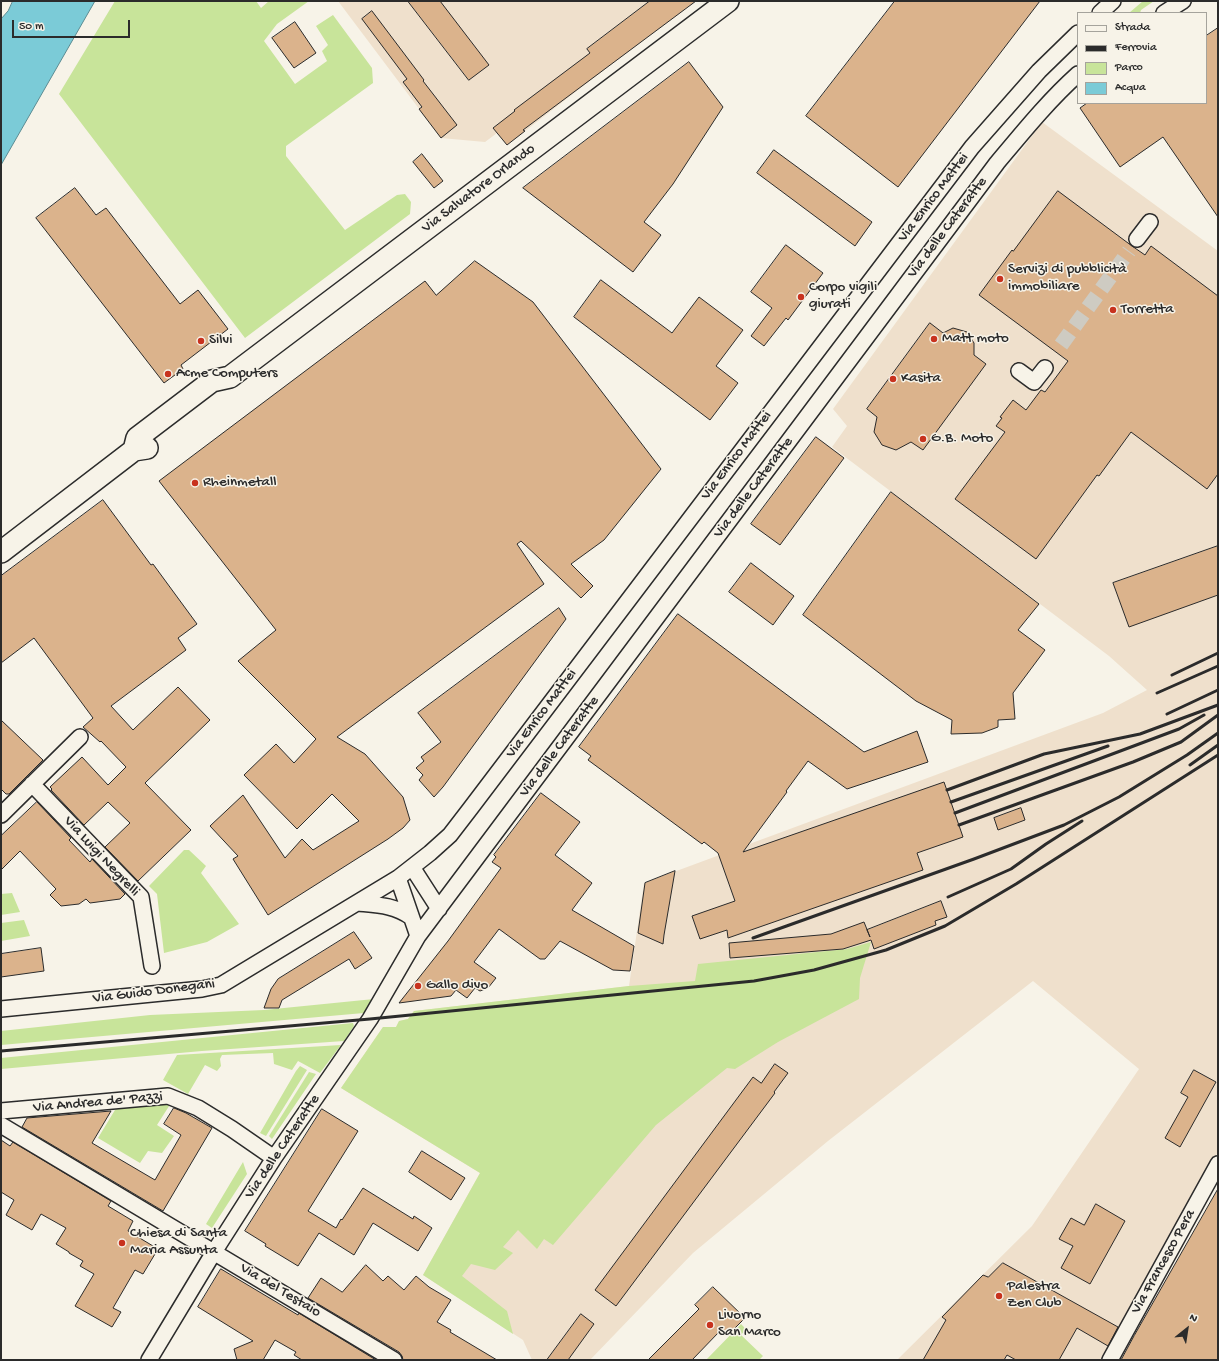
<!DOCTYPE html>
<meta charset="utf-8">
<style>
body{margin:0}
#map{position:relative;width:1219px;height:1361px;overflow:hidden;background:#f7f3e8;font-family:"Gochi Hand",sans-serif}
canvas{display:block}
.frame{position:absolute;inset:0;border:2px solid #2b2b2b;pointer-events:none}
.legend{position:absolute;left:1077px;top:12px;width:130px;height:92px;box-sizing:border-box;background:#f7f3e8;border:1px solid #a5a39c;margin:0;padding:5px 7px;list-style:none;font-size:12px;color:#2b2b2b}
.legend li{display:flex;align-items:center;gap:8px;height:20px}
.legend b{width:20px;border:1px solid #a5a39c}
.north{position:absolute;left:1167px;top:1309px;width:40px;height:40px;-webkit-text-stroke:3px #f7f3e8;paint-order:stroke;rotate:30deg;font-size:11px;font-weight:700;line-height:16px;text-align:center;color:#2b2b2b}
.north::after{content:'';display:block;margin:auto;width:14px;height:18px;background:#2b2b2b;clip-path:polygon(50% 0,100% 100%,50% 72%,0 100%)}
.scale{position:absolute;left:12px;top:20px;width:118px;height:18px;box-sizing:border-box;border:2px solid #2b2b2b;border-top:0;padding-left:5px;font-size:12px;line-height:14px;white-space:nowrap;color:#2b2b2b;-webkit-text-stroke:3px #f7f3e8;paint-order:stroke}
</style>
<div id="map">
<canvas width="1219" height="1361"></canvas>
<div class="frame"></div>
<ul class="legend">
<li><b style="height:5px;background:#f7f3e8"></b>Strada</li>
<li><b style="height:5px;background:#2b2b2b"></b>Ferrovia</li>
<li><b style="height:11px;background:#c8e49a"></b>Parco</li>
<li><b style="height:11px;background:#7bcbd7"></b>Acqua</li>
</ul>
<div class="north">N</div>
<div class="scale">50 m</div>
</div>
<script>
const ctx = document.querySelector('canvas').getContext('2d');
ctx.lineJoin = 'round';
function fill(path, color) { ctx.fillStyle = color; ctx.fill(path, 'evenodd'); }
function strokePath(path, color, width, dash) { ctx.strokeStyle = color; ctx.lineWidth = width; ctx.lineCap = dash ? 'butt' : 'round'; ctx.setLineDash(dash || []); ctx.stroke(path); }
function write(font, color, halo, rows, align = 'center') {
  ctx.font = font + ' "Gochi Hand",sans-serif'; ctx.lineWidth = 3; ctx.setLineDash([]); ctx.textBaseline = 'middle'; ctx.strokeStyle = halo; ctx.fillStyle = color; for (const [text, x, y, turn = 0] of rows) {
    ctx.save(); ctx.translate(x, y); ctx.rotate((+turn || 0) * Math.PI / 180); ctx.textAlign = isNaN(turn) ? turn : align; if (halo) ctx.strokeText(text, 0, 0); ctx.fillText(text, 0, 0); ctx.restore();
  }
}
const built = new Path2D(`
 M 338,1 L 695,1 L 600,73 L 507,145 L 497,133 L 485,142 L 441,138 Z
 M 1042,122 L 1218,251 L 1218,1152 L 1100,1360 L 897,1360 L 1032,1226 L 1139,1069 L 1033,981 L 828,1141 L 693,1253 L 590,1360 L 532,1360 L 523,1340 L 423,1275 L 480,1173 L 341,1088 L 383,1027 L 396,1027 L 399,1021 L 408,1019 L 414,1011 L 629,986 L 644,883 L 1103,713 L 1147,690 L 1109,656 L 832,447 L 847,426 L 833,409 Z`);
const green = new Path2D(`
 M 115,1 L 256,1 L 261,8 L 269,1 L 309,1 L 277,24 L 264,41 L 295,84 L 327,61 L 322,51 L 328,45 L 316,26 L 333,15 L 372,68 L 373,83 L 286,146 L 286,156 L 345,230 L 397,195 L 405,194 L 411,202 L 410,214 L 245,338 L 59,94 Z
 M 1143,1 L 1154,1 L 1141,10 L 1140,13 L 1129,13 Z
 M 184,850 L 189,850 L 206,866 L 201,873 L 239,924 L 207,942 L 164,953 L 157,894 L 149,886 Z
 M 12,893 L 20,912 L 1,915 L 1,894 Z
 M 24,920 L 30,936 L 1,941 L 1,923 Z
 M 871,942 L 860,978 L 859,999 L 778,1042 L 735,1069 L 727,1068 L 656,1125 L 553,1245 L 544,1239 L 537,1249 L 518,1230 L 503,1247 L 513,1253 L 495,1270 L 471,1264 L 462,1276 L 507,1311 L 513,1334 L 423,1275 L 480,1173 L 341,1088 L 383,1027 L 396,1027 L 399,1021 L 408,1019 L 414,1011 L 629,986 L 695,981 L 698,964 L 847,949 Z
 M 374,999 L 364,1013 L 1,1045 L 1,1031 L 150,1015 L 264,1010 Z
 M 353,1023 L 354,1026 L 344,1041 L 202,1051 L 1,1069 L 1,1058 Z
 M 341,1045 L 320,1073 L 298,1061 L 292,1070 L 274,1064 L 273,1053 L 222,1055 L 220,1059 L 221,1066 L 217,1071 L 205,1065 L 188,1094 L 163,1080 L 177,1055 Z
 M 300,1066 L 307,1070 L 266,1136 L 260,1133 L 296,1071 Z
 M 309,1072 L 316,1074 L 272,1139 L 269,1136 Z
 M 123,1103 L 171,1103 L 157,1125 L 174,1136 L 162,1153 L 148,1151 L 140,1163 L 98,1138 L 115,1110 Z
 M 243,1162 L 247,1174 L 212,1228 L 206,1224 Z
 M 741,1324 L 746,1329 L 741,1335 L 763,1356 L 759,1360 L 706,1360 Z`);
const water = new Path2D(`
 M 13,1 L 95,1 L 1,165 L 1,19 L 8,11 Z`);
const building = new Path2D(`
 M 408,1 L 440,1 L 489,65 L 469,80 Z
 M 650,1 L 696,1 L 523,130 L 525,131 L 507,145 L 493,128 L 515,111 L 514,110 L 590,53 L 587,49 Z
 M 895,1 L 1040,1 L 898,187 L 806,116 Z
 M 372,11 L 424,80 L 423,81 L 457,125 L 441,138 L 419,109 L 422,107 L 403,82 L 407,79 L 362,19 Z
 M 295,22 L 316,53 L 294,68 L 272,38 Z
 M 1218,28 L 1218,217 L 1163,137 L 1120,167 L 1080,108 L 1087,103 L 1206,103 L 1206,36 Z
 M 689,62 L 723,107 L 673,184 L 644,222 L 661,235 L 633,272 L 523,188 Z
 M 774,150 L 872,222 L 855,246 L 757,173 Z
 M 422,154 L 443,181 L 434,188 L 413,162 Z
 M 75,188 L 96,215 L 106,208 L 180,304 L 198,290 L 228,329 L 181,365 L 183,369 L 164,383 L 36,218 Z
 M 1058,191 L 1132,246 L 1145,255 L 1151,246 L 1218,296 L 1218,474 L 1207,489 L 1131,432 L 1099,476 L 1097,475 L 1036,559 L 955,499 L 1005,432 L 996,426 L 1002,418 L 1000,417 L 1013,400 L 1026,410 L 1041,390 L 1045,392 L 1068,361 L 979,295 L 1012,250 L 1013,251 Z
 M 786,245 L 823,273 L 788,320 L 786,318 L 764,346 L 751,336 L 772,308 L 751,292 Z
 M 475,261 L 533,302 L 661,469 L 604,540 L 571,564 L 593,586 L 581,598 L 521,541 L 517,544 L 544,584 L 337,737 L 365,754 L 403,797 L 410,820 L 403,828 L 388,839 L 268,915 L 233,859 L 238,856 L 210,826 L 243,795 L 285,858 L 302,839 L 313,850 L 359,821 L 332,794 L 297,829 L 244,775 L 276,744 L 294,763 L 316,739 L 238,661 L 276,630 L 159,481 L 425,281 L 436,295 Z
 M 601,280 L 672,333 L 699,297 L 743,330 L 716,366 L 738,383 L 710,420 L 574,317 Z
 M 930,323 L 943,333 L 953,328 L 967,332 L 974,343 L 974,355 L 986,364 L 923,450 L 911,442 L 896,450 L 882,445 L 874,432 L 877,417 L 867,409 Z
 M 816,437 L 844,458 L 780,545 L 751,524 Z
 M 891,492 L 1039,604 L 1018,630 L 1045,650 L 1013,693 L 1015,719 L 998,720 L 998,727 L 982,733 L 951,734 L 952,720 L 916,701 L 803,615 Z
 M 103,500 L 151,565 L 153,564 L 197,624 L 178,638 L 186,650 L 111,706 L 133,730 L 178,687 L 210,720 L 145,783 L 191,830 L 138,881 L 105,847 L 130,823 L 108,802 L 84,825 L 51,790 L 52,789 L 50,787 L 82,757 L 108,785 L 126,767 L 101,741 L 100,742 L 83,727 L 93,718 L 34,638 L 1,663 L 1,576 Z
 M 1218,546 L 1218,595 L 1129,627 L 1113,583 Z
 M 751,563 L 794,596 L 773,625 L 729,592 Z
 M 559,608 L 566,619 L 443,787 L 434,797 L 419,780 L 423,775 L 416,768 L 424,761 L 421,757 L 441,742 L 418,713 Z
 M 678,614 L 864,752 L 917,731 L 928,762 L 847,789 L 808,761 L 786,791 L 787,792 L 743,852 L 944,782 L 963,837 L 917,853 L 923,870 L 728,938 L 727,930 L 700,939 L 692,916 L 735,901 L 718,853 L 704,842 L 702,844 L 588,760 L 591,756 L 579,747 Z
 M 1,720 L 43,760 L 9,794 L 6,794 L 1,789 Z
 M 541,793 L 580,822 L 555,855 L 592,883 L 572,910 L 634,946 L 630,971 L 613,970 L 560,941 L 545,959 L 540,959 L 499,929 L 474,962 L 496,978 L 488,988 L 480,991 L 475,988 L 467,998 L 456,990 L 451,996 L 399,1003 L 448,941 L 501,868 L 492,862 L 496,857 L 494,855 Z
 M 37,802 L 71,838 L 69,840 L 90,862 L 92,859 L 125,894 L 120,899 L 90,903 L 86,899 L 79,904 L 61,906 L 50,895 L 56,889 L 20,851 L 1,870 L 1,836 Z
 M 1021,808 L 1025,820 L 998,830 L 994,818 Z
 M 675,871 L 664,935 L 663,944 L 638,933 L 645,883 Z
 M 941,901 L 947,917 L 935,921 L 936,925 L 874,949 L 871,940 L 843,949 L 730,958 L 729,943 L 831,934 L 864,922 L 870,937 L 867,930 Z
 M 354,932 L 372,958 L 355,969 L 349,959 L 282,1000 L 279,1008 L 264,1008 L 271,989 L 278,979 Z
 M 41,948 L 44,971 L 1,977 L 1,954 Z
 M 775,1064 L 788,1073 L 774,1092 L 775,1093 L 616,1306 L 595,1290 L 753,1077 L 761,1083 Z
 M 1194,1070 L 1216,1082 L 1180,1147 L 1165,1138 L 1188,1097 L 1181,1093 Z
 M 174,1108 L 186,1113 L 212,1128 L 163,1211 L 22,1127 L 27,1118 L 111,1111 L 92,1143 L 155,1180 L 181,1135 L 164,1124 Z
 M 322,1109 L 358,1131 L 308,1211 L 336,1228 L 341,1219 L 342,1220 L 363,1188 L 413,1219 L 414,1216 L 432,1228 L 418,1251 L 373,1223 L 354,1255 L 319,1233 L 298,1266 L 265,1246 L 266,1244 L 245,1231 Z
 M 1,1140 L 10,1146 L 13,1142 L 111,1201 L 108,1206 L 133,1221 L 128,1231 L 158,1249 L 143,1274 L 135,1270 L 113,1308 L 121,1312 L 112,1327 L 75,1306 L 94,1274 L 80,1266 L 83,1261 L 69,1253 L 69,1252 L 56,1244 L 66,1228 L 41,1214 L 32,1230 L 6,1215 L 14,1200 L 1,1192 Z
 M 422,1151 L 465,1178 L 451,1200 L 409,1172 Z
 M 1218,1189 L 1218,1360 L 1121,1360 L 1134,1336 Z
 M 1096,1204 L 1125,1221 L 1090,1284 L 1061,1268 L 1073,1246 L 1059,1239 L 1071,1218 L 1084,1225 Z
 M 1003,1263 L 1118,1327 L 1108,1346 L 1077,1328 L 1059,1360 L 1016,1360 L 1007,1355 L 1004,1360 L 923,1360 L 946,1320 L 942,1317 L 983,1275 L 988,1277 Z
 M 366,1265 L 383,1281 L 388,1276 L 404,1290 L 416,1276 L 429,1287 L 451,1300 L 437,1322 L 451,1330 L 450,1332 L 497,1360 L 403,1360 L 402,1356 L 399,1352 L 308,1298 L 321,1278 L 342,1292 Z
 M 221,1269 L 298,1315 L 299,1313 L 376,1360 L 302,1360 L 294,1355 L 296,1352 L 275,1340 L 263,1360 L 237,1360 L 234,1349 L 253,1341 L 198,1307 Z
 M 713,1287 L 745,1318 L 727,1336 L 724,1333 L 722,1335 L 719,1332 L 692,1360 L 648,1360 L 699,1309 L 695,1305 Z
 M 581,1314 L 594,1324 L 568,1360 L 547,1360 Z`);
const streetTunnel = new Path2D(`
 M 1061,345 L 1129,251`);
const street = new Path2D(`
 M 1100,13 L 1113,1
 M 1164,13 L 1183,1
 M 1137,239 L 1150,222
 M 1019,371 L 1034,382 L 1045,368
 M 32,784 L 141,897 L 152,966
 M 1,815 L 80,737
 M 412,867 L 439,909
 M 398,878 L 418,936
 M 357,903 C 378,905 394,905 411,917
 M 1,1009 L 202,989 L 221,985 L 398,878 L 430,853 L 450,835 L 470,809 L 972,147 L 1039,71 L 1078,33
 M 1,1111 L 168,1096 L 198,1108 L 232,1129 L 274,1158
 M 1,1125 L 394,1360
 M 149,1360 L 214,1252 L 274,1158 L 370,1019 L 418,936 L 997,163 C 1023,132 1048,101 1078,74
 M 1110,1360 L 1218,1164`);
const secondary = new Path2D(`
 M 134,450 L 137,438 L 212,381 L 230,377 L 728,1
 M 1,552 L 134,450 L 147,448`);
const rail = new Path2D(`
 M 1172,675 L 1218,653
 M 1157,693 L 1218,666
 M 1167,714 L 1218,690
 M 1190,765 L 1218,745
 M 947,790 L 1044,754 L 1140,734 L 1218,705
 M 951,802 L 1108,746
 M 955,813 L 1179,729 L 1204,715
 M 959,825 L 1133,762 L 1181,742 L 1218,715
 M 948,897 L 1011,869 L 1046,844 L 1082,821
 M 753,938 L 974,859 L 1064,825 L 1119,797 L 1187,755 L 1218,733
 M 1,1051 L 370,1019 L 754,981 L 814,970 L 886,950 L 945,926 L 1016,884 L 1218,755`);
const markers = [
 [1000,279,4,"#c8321e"],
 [801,297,4,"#c8321e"],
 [1113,310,4,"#c8321e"],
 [934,339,4,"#c8321e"],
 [201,341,4,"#c8321e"],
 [168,374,4,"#c8321e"],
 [893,379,4,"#c8321e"],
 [923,439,4,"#c8321e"],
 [195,483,4,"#c8321e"],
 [418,986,4,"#c8321e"],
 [122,1243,4,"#c8321e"],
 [999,1296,4,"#c8321e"],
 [710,1325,4,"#c8321e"]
];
const streetNames = [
 ["Via Salvatore Orlando",479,189,-37],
 ["Via Enrico Mattei",934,198,-53],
 ["Via delle Cateratte",948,228,-53],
 ["Via Enrico Mattei",737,456,-53],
 ["Via delle Cateratte",754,488,-53],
 ["Via Enrico Mattei",542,714,-53],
 ["Via delle Cateratte",560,747,-53],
 ["Via Luigi Negrelli",101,857,47],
 ["Via Guido Donegani",154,992,-7],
 ["Via Andrea de' Pazzi",98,1103,-5],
 ["Via delle Cateratte",283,1147,-56],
 ["Via Francesco Pera",1164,1262,-61],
 ["Via del Testaio",280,1291,31]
];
const poiNames = [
 ["Servizi di pubblicità",1008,270],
 ["immobiliare",1008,287],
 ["Corpo vigili",809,288],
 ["giurati",809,305],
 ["Torretta",1121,310],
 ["Matt moto",942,339],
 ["Silvi",209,341],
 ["Acme Computers",176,374],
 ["Kasita",901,379],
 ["G.B. Moto",931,439],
 ["Rheinmetall",203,483],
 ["Gallo divo",426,986],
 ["Chiesa di Santa",130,1234],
 ["Maria Assunta",130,1251],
 ["Palestra",1007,1287],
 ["Zen Club",1007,1304],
 ["Livorno",718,1316],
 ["San Marco",718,1333]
];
fill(built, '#efe0cc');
fill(green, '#c8e49a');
fill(water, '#7bcbd7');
strokePath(water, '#5b8b92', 1);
fill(building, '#dbb38c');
strokePath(building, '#2b2b2b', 1);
strokePath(streetTunnel, '#cecbc2', 15, [15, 8]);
strokePath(street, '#2b2b2b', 18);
strokePath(secondary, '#2b2b2b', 24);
strokePath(street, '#f7f3e8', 15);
strokePath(secondary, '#f7f3e8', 21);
strokePath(rail, '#2b2b2b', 3);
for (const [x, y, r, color] of markers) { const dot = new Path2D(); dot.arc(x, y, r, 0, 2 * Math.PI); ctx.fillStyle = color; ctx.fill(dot); strokePath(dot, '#f7f3e8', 1.5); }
write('15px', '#2b2b2b', '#f7f3e8', streetNames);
write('15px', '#2b2b2b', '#f7f3e8', poiNames, 'left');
</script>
